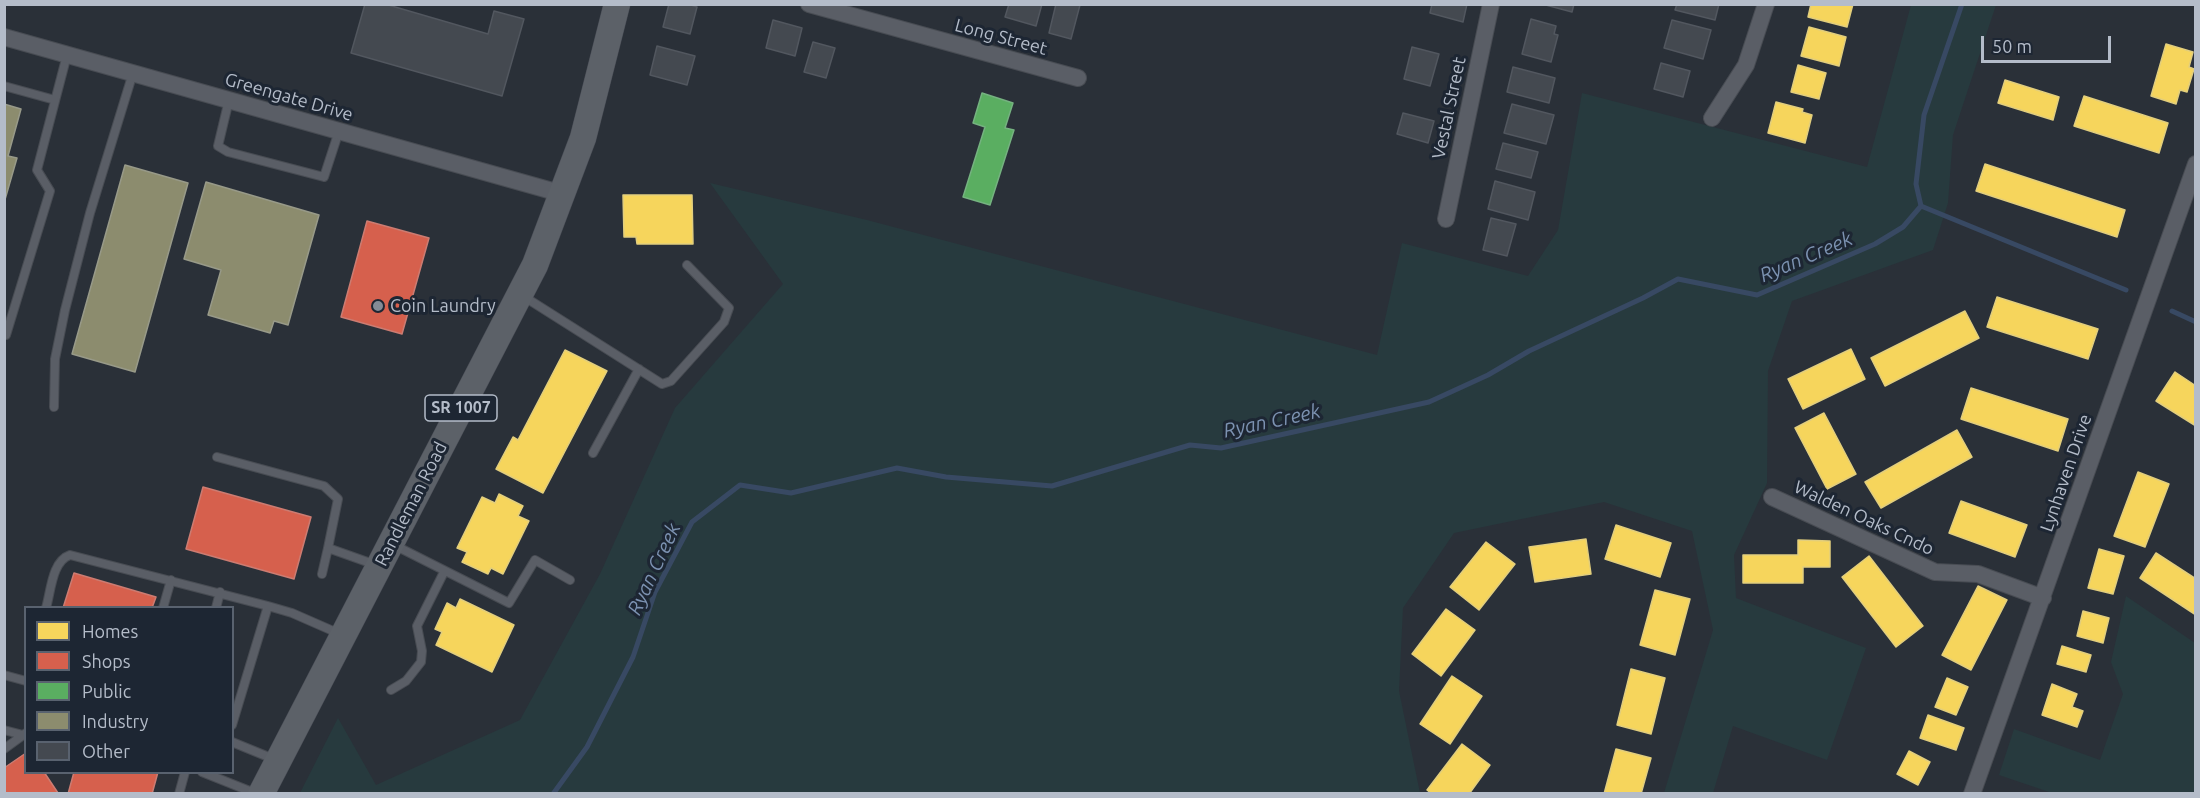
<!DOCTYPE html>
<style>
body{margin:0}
#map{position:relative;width:2200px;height:798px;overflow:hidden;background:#2a3038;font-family:Ubuntu,sans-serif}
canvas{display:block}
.frame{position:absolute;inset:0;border:6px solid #b4bcc9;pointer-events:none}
.legend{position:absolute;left:24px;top:606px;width:210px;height:168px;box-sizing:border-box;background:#1d2633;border:2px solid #59626f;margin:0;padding:8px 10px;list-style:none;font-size:18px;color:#b4bcc9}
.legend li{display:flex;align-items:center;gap:12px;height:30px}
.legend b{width:30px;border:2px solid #59626f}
.scale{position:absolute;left:1981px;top:36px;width:130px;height:27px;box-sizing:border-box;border:3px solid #b4bcc9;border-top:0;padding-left:8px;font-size:18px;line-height:21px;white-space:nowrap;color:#b4bcc9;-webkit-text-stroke:4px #1d2633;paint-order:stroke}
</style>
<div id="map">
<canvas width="2200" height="798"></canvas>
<div class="frame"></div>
<ul class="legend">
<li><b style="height:16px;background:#f6d55c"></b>Homes</li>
<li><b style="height:16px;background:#d6604d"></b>Shops</li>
<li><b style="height:16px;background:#5aae61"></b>Public</li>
<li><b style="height:16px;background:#8c8c6e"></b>Industry</li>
<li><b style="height:16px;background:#444950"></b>Other</li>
</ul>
<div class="scale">50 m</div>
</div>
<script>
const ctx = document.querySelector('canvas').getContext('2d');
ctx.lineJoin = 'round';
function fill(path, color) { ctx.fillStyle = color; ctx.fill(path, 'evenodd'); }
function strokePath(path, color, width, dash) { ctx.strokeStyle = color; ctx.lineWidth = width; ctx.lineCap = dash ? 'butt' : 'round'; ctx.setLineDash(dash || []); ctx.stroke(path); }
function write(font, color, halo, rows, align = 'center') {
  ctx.font = font + ' Ubuntu,sans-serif'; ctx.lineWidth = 6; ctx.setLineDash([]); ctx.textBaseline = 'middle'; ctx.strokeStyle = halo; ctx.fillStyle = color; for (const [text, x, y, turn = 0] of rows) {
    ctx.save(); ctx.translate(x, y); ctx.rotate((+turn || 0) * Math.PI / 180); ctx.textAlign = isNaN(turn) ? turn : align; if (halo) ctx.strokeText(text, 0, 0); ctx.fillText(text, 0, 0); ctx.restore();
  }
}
const green = new Path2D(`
 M 1911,5 L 1996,5 L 1953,135 L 1948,203 L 1933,250 L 1792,301 L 1768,371 L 1767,483 L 1734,555 L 1736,598 L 1866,648 L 1827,760 L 1733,726 L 1713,793 L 1664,793 L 1713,630 L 1692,531 L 1604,502 L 1454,533 L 1403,608 L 1399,691 L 1420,793 L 300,793 L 338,718 L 376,785 L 520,720 L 600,574 L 675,408 L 783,284 L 710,183 L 867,220 L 1377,355 L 1402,243 L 1528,276 L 1558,230 L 1582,93 L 1867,167 Z
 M 2126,596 L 2195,643 L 2195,793 L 2052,793 L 1999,775 L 2014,729 L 2100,760 L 2123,694 L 2111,662 Z`);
const homes = new Path2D(`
 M 1811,4 L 1853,4 L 1847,27 L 1808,17 Z
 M 1809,27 L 1846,37 L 1839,66 L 1801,56 Z
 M 2166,44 L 2193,52 L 2189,67 L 2194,69 L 2187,92 L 2180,90 L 2176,104 L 2151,96 Z
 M 1798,65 L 1826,73 L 1819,99 L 1791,92 Z
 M 2005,80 L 2059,97 L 2053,120 L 1998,103 Z
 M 2084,96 L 2168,123 L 2159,153 L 2074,126 Z
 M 1776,102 L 1803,109 L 1802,112 L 1812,115 L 1805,143 L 1768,133 Z
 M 1985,164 L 2125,210 L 2117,237 L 1976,191 Z
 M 623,195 L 692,195 L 693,244 L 637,244 L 636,237 L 624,237 Z
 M 1997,297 L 2098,329 L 2088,359 L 1987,327 Z
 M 1965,311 L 1979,338 L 1885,386 L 1871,358 Z
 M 1851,349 L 1865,379 L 1803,409 L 1788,379 Z
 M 565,350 L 607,371 L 543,493 L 496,469 L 513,437 L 518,440 Z
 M 2175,372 L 2196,386 L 2196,426 L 2156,401 Z
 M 1971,388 L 2068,419 L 2058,451 L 1961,419 Z
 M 1824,413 L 1856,474 L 1827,489 L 1795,428 Z
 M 1957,430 L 1972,457 L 1881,508 L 1865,482 Z
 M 2138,472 L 2169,484 L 2145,547 L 2114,536 Z
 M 499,494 L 523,506 L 518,516 L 529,521 L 503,574 L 491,568 L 488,574 L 462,562 L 467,552 L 457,548 L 482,497 L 495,503 Z
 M 1961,501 L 2027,525 L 2015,557 L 1949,533 Z
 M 1616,525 L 1671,543 L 1660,577 L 1605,559 Z
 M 1586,539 L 1591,574 L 1535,582 L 1529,547 Z
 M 1798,540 L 1830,541 L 1830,567 L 1803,567 L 1803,583 L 1743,583 L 1743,555 L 1798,555 Z
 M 1486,542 L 1515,564 L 1479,610 L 1450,587 Z
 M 2099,549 L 2124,556 L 2113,594 L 2088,588 Z
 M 2156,553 L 2196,579 L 2196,615 L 2140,578 Z
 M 1869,556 L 1923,626 L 1896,647 L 1842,577 Z
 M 1978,586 L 2007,600 L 1971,670 L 1942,655 Z
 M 1655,590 L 1690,599 L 1675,655 L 1640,645 Z
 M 460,599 L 514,625 L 492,672 L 436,645 L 442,632 L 435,629 L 447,603 L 456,608 Z
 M 1446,609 L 1475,630 L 1441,676 L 1412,654 Z
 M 2083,611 L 2109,618 L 2103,643 L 2077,636 Z
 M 2062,646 L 2091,655 L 2086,672 L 2057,664 Z
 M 1631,669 L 1665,678 L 1651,734 L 1617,725 Z
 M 1452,676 L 1482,696 L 1450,744 L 1420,724 Z
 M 1947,678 L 1968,687 L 1956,715 L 1935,707 Z
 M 2052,684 L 2077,694 L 2072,707 L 2083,711 L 2077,727 L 2042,715 Z
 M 1928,715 L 1964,728 L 1956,750 L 1920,738 Z
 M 1462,744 L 1490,765 L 1469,794 L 1432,794 L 1427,790 Z
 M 1616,749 L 1651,758 L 1641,794 L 1604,794 Z
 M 1909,751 L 1930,762 L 1918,785 L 1897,774 Z`);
const shops = new Path2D(`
 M 367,221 L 429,238 L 402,334 L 341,317 Z
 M 203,487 L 311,517 L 294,579 L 186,549 Z
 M 74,573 L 156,597 L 152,608 L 63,608 Z
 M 26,753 L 26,772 L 44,772 L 58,793 L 4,794 L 4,768 Z
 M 74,772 L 158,772 L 152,794 L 68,794 Z`);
const public = new Path2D(`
 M 982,93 L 1013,103 L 1005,128 L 1014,130 L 990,205 L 963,197 L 985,127 L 973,123 Z`);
const industry = new Path2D(`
 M 4,104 L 21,109 L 8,156 L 17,158 L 4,203 Z
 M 125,165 L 188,183 L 135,372 L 72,354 Z
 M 206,182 L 319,215 L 288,325 L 274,321 L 270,333 L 208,315 L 221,270 L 184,259 Z`);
const stream = new Path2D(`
 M 1921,206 L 2126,290
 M 1921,206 L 1916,184 L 1924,115 L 1962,4
 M 2172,311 L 2196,322
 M 553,794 L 587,747 L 633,657 L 655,592 L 692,522 L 740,485 L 791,493 L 897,468 L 946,477 L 1052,486 L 1190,445 L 1221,448 L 1429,402 L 1488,375 L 1529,351 L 1643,298 L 1678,279 L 1757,295 L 1875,244 L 1903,227 L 1921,206`);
const building = new Path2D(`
 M 365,4 L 385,4 L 488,34 L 494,11 L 524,19 L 502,96 L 351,53 Z
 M 669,4 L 688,4 L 697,7 L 690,34 L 663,27 Z
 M 1009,4 L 1042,4 L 1036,26 L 1005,17 Z
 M 1056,4 L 1080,5 L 1071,39 L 1049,33 Z
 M 1432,4 L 1467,4 L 1463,22 L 1430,13 Z
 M 1542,4 L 1574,4 L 1572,12 Z
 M 1677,4 L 1719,4 L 1715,20 L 1675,10 Z
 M 1531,19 L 1556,26 L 1554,34 L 1558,35 L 1551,62 L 1522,54 Z
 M 773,20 L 802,28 L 795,56 L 766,48 Z
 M 1672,20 L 1711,30 L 1703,59 L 1664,48 Z
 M 813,42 L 835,48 L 826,78 L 804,72 Z
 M 657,46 L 695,56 L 687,85 L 650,75 Z
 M 1412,47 L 1439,54 L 1430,86 L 1404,79 Z
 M 1661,63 L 1690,71 L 1683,97 L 1654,89 Z
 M 1513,67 L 1555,78 L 1549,103 L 1507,92 Z
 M 1512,104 L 1554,115 L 1546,144 L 1504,133 Z
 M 1403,113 L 1434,121 L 1428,143 L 1397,134 Z
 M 1503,143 L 1538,152 L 1531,178 L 1496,169 Z
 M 1495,181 L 1535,192 L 1528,220 L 1488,209 Z
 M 1491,218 L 1516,224 L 1507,256 L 1483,250 Z`);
const lane = new Path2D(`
 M 4,86 L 55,100
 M 229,100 L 218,146 L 228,152 L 324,177 L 339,131
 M 523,296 L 662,384 L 671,381 L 724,322 L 729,308 L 687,265
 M 6,335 L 50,191 L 37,170 L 67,55
 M 54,407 L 55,359 L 65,310 L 90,213 L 133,73
 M 593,453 L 639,369
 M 217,457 L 324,486 L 338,499 L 328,548 L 376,565
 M 394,545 L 509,603 L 535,560 L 570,580
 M 322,574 L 328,548
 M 46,608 C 51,591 52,561 70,555 L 268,606 L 292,613 L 340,634
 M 163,608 L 171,580
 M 216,608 L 220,592
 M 4,675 L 26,681
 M 391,690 L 406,681 L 421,662 L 422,651 L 417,626 L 444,572
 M 232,725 L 268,606
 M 4,730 L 23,735
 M 232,742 L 276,760
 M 4,749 L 26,733
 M 202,772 L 257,794
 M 179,794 L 185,772`);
const street = new Path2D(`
 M 809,4 L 1078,78
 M 4,37 L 563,194
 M 1712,118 L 1746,65 L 1766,4
 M 1446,219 L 1491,4
 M 1772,497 L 1935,572 L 1978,574 L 2043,598
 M 1972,794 C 2048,584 2123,374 2196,164`);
const primary = new Path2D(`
 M 261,794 L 535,265 L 583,138 L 617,4`);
const markers = [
 [378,306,6,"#848b96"]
];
const shields = [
 [461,408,72]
];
const shieldNames = [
 ["SR 1007",461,408]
];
const streetNames = [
 ["Long Street",1001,37,15],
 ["Greengate Drive",289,97,16],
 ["Vestal Street",1449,108,-78],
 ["Lynhaven Drive",2066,473,-71],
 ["Randleman Road",411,504,-63],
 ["Walden Oaks Cndo",1864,518,25]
];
const poiNames = [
 ["Coin Laundry",390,306]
];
const waterNames = [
 ["Ryan Creek",1806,257,-23],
 ["Ryan Creek",1272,421,-12],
 ["Ryan Creek",654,569,-65]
];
fill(green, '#273a3e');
fill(homes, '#f6d55c');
strokePath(homes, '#e2ce7d', 1.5);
fill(shops, '#d6604d');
strokePath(shops, '#cc7c72', 1.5);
fill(public, '#5aae61');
strokePath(public, '#75b280', 1.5);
fill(industry, '#8c8c6e');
strokePath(industry, '#989a89', 1.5);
strokePath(stream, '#384963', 5);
fill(building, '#444950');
strokePath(building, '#52575f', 1.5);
strokePath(lane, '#484c53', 10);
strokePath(street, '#484c53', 18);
strokePath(primary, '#484c55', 27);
strokePath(lane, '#5a5e66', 8);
strokePath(street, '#5a5e66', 16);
strokePath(primary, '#5c6168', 26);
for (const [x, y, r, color] of markers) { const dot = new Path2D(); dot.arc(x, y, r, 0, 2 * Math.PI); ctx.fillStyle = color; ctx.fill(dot); strokePath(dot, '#1d2633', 2); }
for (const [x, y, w] of shields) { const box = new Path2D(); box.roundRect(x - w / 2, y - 13, w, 26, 4.5); ctx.fillStyle = '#1d2633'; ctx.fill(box); strokePath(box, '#b4bcc9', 1.5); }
write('bold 16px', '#b4bcc9', null, shieldNames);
write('18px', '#b4bcc9', '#1d2633', streetNames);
write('18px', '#b4bcc9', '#1d2633', poiNames, 'left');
write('italic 20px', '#7c92b1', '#1d2633', waterNames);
</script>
